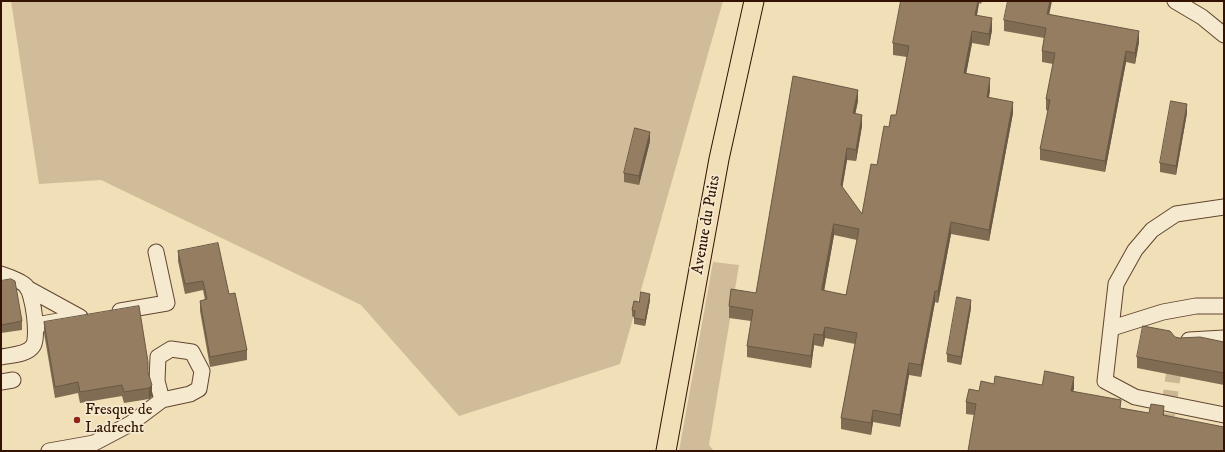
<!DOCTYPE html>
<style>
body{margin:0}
#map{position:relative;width:1225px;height:452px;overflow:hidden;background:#f0dfb7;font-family:"IM FELL DW Pica",serif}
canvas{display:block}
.frame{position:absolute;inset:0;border:2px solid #331203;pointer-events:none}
</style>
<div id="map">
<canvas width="1225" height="452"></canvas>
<div class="frame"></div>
</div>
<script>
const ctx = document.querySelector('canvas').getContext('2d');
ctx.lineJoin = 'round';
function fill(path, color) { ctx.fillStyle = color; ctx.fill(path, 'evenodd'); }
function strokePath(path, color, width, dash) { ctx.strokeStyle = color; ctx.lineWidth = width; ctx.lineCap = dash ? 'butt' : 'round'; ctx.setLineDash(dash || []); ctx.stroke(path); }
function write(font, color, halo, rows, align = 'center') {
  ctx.font = font + ' "IM FELL DW Pica",serif'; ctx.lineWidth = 3.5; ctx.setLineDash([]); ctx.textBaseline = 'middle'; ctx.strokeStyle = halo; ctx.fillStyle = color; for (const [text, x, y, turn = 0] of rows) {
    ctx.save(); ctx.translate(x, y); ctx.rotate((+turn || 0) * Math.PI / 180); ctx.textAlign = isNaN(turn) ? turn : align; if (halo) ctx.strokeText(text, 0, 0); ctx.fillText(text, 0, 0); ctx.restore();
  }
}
const green = new Path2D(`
 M 11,1 L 723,1 L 620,364 L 459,416 L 361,305 L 101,180 L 39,184 Z
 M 713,262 L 739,265 L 709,445 L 714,451 L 679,451 Z`);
const minorTunnel = new Path2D(`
 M 1168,451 L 1166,426 L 1176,356`);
const minor = new Path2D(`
 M 1175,1 L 1202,17 L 1224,35
 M 1224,207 L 1176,214 L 1152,230 L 1135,250 L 1116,284 L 1105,381 L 1135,397 L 1224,415
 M 1,274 C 7,276 22,281 26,286 C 33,293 39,337 33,346 C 27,355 10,355 1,357
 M 27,288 L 80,317
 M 120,311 L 167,303 L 156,252
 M 36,325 L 64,320
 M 1112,328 L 1163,312 L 1196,306 L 1224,306
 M 1189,340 L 1224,338
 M 1,382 L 13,380
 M 49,451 L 94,443 L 130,424 L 162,400 L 190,394 L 199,389 L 202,371 L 192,352 L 171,349 L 158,357 L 157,381 L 162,400`);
const major = new Path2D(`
 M 666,451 L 719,159 L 754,1`);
const wall = new Path2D(`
 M 901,1 L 982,1 L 981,4 L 979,3 L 977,15 L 992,30 L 989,46 L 972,43 L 966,74 L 990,90 L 989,97 L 1013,113 L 989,241 L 951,234 L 938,303 L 935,302 L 921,377 L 909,375 L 900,427 L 873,422 L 871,435 L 841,429 L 841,418 L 855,344 L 825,338 L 823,347 L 814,345 L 811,368 L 747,357 L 747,346 L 751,321 L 729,318 L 729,306 L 756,293 L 858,101 L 855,113 L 862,126 L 856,161 L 847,160 L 842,187 L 862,214 L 889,127 L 896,115 L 907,57 L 893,55 L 893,43 ZM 834,235 L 857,240 L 846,295 L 824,291 Z
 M 1049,14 L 1139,42 L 1135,64 L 1126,62 L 1105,172 L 1040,160 L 1040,149 L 1048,111 L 1046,110 L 1046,99 L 1053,64 L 1042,62 L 1042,51 L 1044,38 L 1004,31 L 1004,20 Z
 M 1187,113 L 1176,175 L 1160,172 L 1160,163 Z
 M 650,141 L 639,185 L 624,182 L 624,173 Z
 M 178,251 L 229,294 L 247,350 L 247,360 L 210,367 L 200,311 L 200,301 L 205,300 L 203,290 L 185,294 L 178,261 Z
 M 1,281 L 22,321 L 22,330 L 1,333 Z
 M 650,300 L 645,326 L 634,324 L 634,317 L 632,316 L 632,310 L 639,302 Z
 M 971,308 L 961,365 L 947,362 L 947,354 Z
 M 44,322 L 148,372 L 152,396 L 149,399 L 124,403 L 122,396 L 80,403 L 78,393 L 55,398 L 44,333 Z
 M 1175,337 L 1179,338 L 1224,342 L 1224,385 L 1137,368 L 1137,357 Z
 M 994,384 L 1042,385 L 1074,388 L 1073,391 L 1121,408 L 1164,416 L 974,415 L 966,414 L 966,402 L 979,391 Z`);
const shadedWall = new Path2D(`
 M 978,1 L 979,1 L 979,3 L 975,26 L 975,15 Z
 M 1050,1 L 1052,1 L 1047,25 L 1047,14 Z
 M 992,18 L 992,30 L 989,46 L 989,34 Z
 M 972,31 L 972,43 L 964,85 L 964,73 Z
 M 1139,31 L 1139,42 L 1135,64 L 1135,53 Z
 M 1126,51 L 1126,62 L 1105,172 L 1105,161 Z
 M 990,78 L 990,90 L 987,108 L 987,97 Z
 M 858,90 L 858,101 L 853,125 L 853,113 Z
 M 1013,102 L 1013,113 L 989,241 L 989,230 Z
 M 1187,104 L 1187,113 L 1176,175 L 1176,166 Z
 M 862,115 L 862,126 L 856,161 L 856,150 Z
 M 650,132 L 650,141 L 639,185 L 639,176 Z
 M 847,148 L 847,160 L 841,196 L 841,185 Z
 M 951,222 L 951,234 L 938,303 L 938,291 Z
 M 834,224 L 834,235 L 822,302 L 822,290 Z
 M 935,291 L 935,302 L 921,377 L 921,365 Z
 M 650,294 L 650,300 L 645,326 L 645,320 Z
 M 971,300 L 971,308 L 961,365 L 961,357 Z
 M 825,327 L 825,338 L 823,347 L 823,335 Z
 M 814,334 L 814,345 L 811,368 L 811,356 Z
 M 909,363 L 909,375 L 900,427 L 900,415 Z
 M 1074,377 L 1074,388 L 1071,402 L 1071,391 Z
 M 152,385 L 152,396 L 149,399 L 149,388 Z
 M 1164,406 L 1164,418 L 1163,415 Z
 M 873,410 L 873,422 L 871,435 L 871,423 Z`);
const building = new Path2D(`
 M 901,1 L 978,1 L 975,15 L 992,18 L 989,34 L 972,31 L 964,73 L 990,78 L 987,97 L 1013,102 L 989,230 L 951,222 L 938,291 L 935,291 L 921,365 L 909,363 L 900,415 L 873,410 L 871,423 L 841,418 L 857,333 L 825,327 L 823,335 L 814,334 L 811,356 L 747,346 L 753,310 L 729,306 L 731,289 L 756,293 L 793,76 L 858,90 L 853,113 L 862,115 L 856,150 L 847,148 L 841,185 L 862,214 L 871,164 L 877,165 L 884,126 L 889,127 L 891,115 L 896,115 L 909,46 L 893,43 ZM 834,224 L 859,229 L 846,295 L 822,290 Z
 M 1008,1 L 1050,1 L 1047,14 L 1139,31 L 1135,53 L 1126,51 L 1105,161 L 1040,149 L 1050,100 L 1046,99 L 1055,53 L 1042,51 L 1046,28 L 1004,20 Z
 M 1171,101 L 1187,104 L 1176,166 L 1160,163 Z
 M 635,128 L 650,132 L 639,176 L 624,173 Z
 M 218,243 L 229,294 L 235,293 L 247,350 L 210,357 L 200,301 L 207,299 L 203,281 L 185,284 L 178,251 Z
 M 11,279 L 15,281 L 22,321 L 1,325 L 1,281 Z
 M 641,292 L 650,294 L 645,320 L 634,318 L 635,311 L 632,310 L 634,301 L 639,302 Z
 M 957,297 L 971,300 L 961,357 L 947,354 Z
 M 139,306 L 148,362 L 148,372 L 152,385 L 149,388 L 124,392 L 122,385 L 80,392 L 78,382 L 55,387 L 44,322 Z
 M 1143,326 L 1170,331 L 1175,337 L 1179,338 L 1200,337 L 1224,342 L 1224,373 L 1137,357 Z
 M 1045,371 L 1074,377 L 1071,391 L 1121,400 L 1120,408 L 1149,413 L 1151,404 L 1164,406 L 1163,415 L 1224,427 L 1224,451 L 968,451 L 976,404 L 966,402 L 969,389 L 979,391 L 981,381 L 994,384 L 995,376 L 1042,385 Z`);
const markers = [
 [77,420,4,"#8f2418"]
];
const streetNames = [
 ["Avenue du Puits",707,225,-80]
];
const poiNames = [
 ["Fresque de",85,411],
 ["Ladrecht",85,429]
];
fill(green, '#d0bc98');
strokePath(minorTunnel, '#cab693', 15, [15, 8]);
strokePath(minor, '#624530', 17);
strokePath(major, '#331203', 21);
strokePath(minor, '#f5ead0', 15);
strokePath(major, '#f0dfb7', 19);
fill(wall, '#806c53');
fill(shadedWall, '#685844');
fill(building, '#957d61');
strokePath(building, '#685844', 1);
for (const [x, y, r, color] of markers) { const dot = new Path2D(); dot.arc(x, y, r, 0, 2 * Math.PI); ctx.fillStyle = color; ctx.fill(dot); strokePath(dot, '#f5ead0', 1.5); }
write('16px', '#331203', '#f5ead0', streetNames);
write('16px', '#331203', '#f5ead0', poiNames, 'left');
</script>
